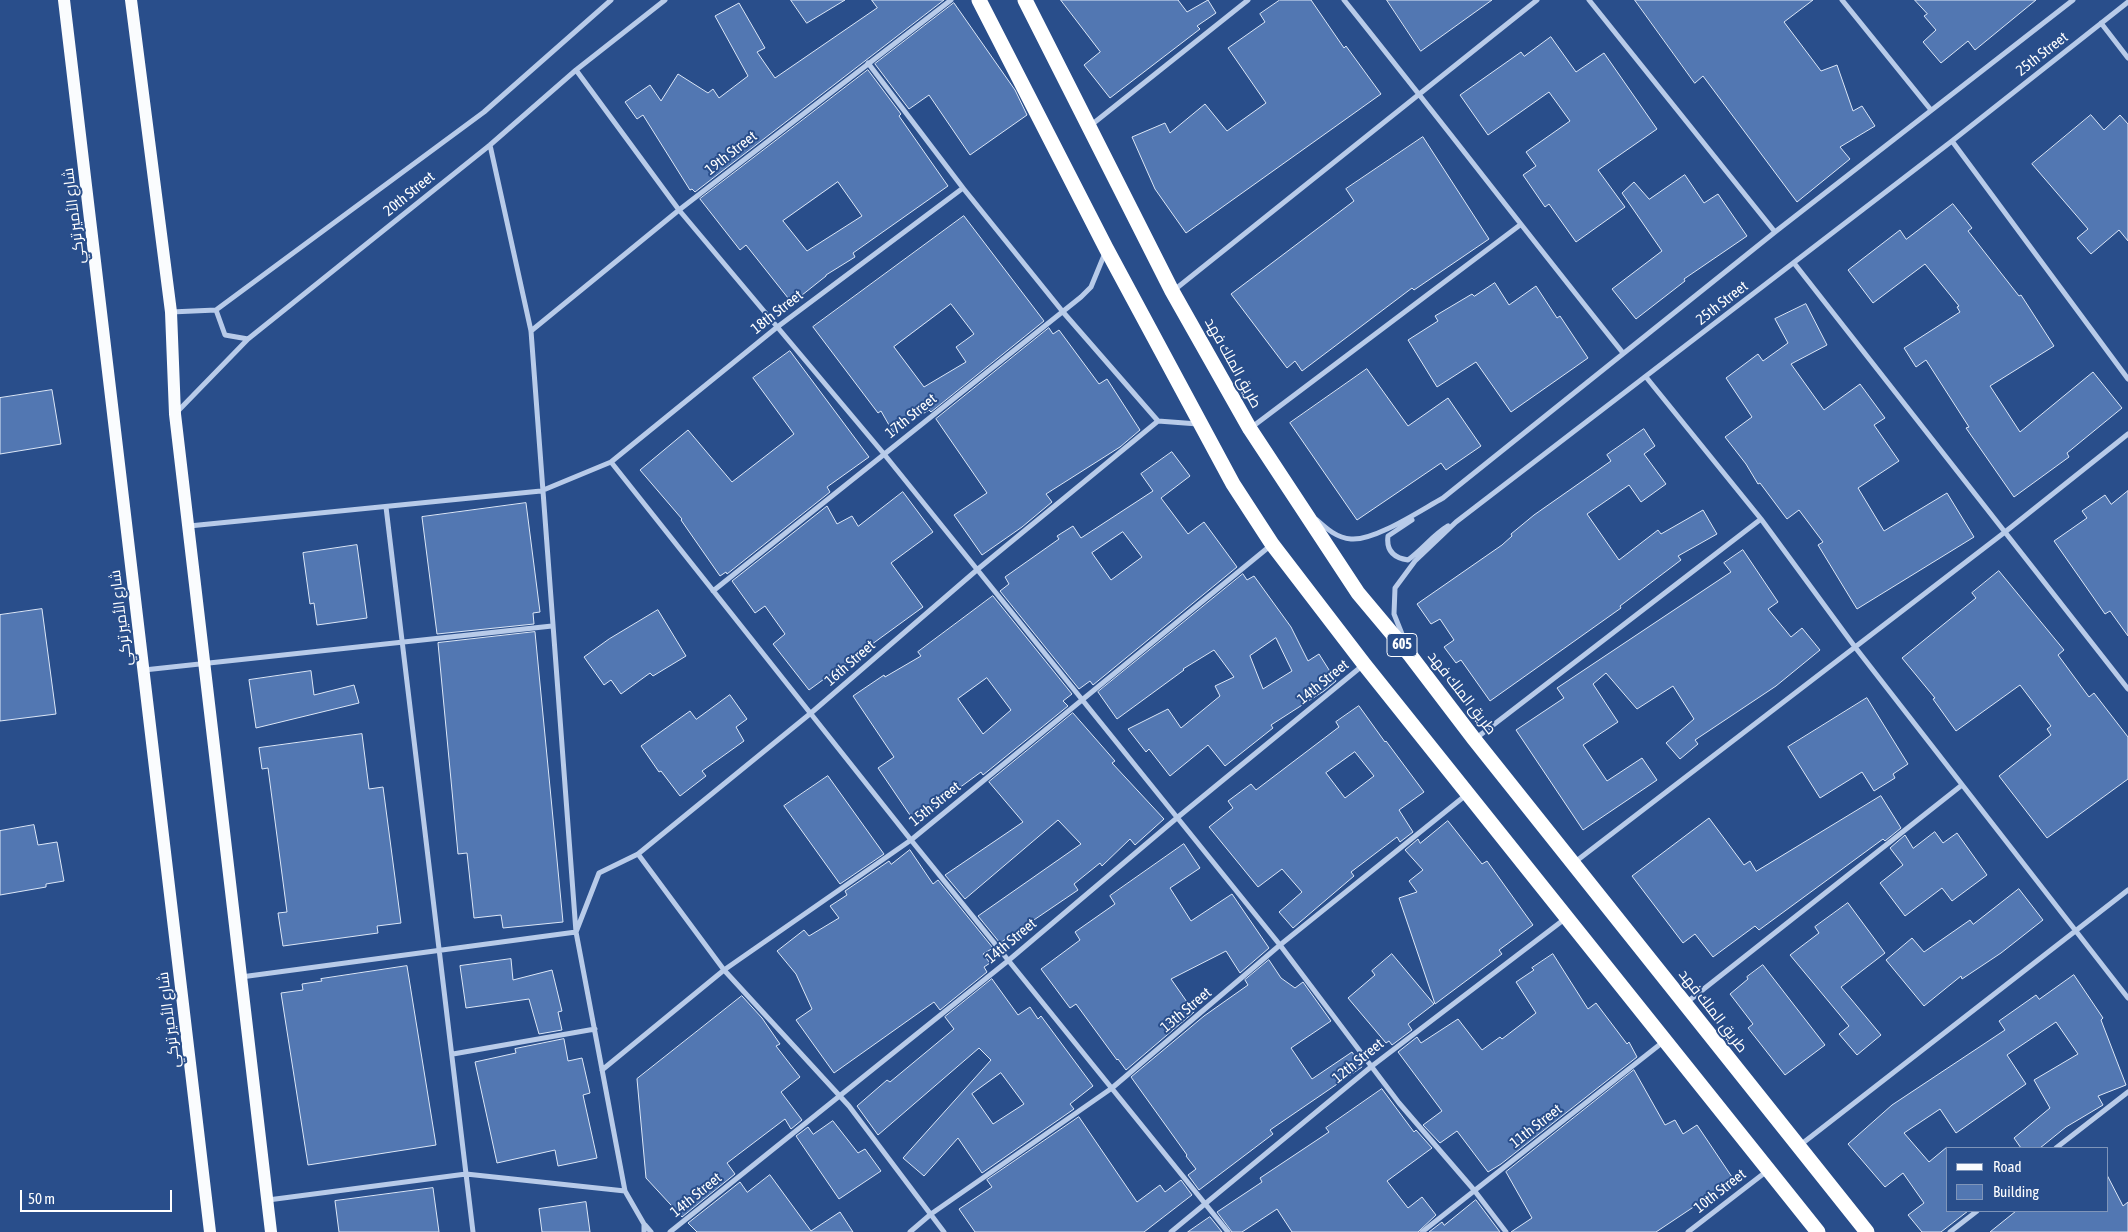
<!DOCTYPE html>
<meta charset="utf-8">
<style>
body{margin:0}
#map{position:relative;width:2128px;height:1232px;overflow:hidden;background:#294e8b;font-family:"Asap Condensed",sans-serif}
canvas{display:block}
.legend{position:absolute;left:1946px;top:1147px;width:162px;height:65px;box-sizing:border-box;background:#294e8b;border:1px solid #7f95b9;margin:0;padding:6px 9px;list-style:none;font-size:15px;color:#fff}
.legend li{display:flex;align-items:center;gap:10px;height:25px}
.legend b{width:25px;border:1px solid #7f95b9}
.scale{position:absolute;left:20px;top:1190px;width:152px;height:22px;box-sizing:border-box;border:2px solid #fff;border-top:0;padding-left:6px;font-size:15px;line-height:18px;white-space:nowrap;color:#fff;-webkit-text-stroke:4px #294e8b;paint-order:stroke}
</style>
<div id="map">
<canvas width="2128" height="1232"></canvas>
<ul class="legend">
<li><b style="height:6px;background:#fafcfe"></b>Road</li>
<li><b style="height:14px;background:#5277b2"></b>Building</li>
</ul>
<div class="scale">50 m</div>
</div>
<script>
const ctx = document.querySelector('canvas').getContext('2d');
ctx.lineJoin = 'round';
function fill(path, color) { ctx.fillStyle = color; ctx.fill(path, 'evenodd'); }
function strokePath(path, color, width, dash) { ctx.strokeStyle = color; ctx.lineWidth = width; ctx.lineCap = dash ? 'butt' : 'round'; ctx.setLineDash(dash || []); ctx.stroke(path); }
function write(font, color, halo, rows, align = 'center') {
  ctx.font = font + ' "Asap Condensed",Cairo,sans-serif'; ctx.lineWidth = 4; ctx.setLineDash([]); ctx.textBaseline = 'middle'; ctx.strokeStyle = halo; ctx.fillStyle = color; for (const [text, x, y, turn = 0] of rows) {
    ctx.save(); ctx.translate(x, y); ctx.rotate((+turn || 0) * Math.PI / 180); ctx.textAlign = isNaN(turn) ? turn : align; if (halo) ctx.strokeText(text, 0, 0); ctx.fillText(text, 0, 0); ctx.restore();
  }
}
const building = new Path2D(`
 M 791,0 L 845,0 L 807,23 Z
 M 872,0 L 944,0 L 695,192 L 692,189 L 690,190 L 643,115 L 637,119 L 625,102 L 650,85 L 661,101 L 678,74 L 708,93 L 713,89 L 719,98 L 748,76 L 715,16 L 739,3 L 765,48 L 757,52 L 775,78 L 877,8 Z
 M 1061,0 L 1178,0 L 1187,12 L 1208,0 L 1216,13 L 1197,26 L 1200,29 L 1110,98 L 1084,65 L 1100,52 Z
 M 1280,0 L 1311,0 L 1344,48 L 1346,46 L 1381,94 L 1186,233 L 1155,189 L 1132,137 L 1165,123 L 1170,133 L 1205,104 L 1227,131 L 1266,103 L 1228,48 L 1265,22 L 1260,14 Z
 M 1387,0 L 1492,0 L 1421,51 Z
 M 1635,0 L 1813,0 L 1784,22 L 1821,71 L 1837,65 L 1853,111 L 1862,106 L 1875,126 L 1840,147 L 1850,159 L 1797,202 L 1703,76 L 1695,83 Z
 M 1915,0 L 2036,0 L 1975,50 L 1968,41 L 1941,63 L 1923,42 L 1936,30 L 1924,16 L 1927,14 Z
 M 954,3 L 1015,90 L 1027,115 L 970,155 L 929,95 L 909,109 L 875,64 Z
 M 1551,37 L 1576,72 L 1604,53 L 1657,129 L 1598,170 L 1625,207 L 1576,242 L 1549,204 L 1545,207 L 1523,175 L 1536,166 L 1526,152 L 1570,121 L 1549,92 L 1488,135 L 1460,95 L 1521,52 L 1524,56 Z
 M 868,70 L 901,114 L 899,116 L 948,186 L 853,253 L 855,257 L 826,275 L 826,276 L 792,303 L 746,245 L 740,250 L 700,199 ZM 838,182 L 862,216 L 807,251 L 783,221 Z
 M 2091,115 L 2104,130 L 2120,115 L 2128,124 L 2128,241 L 2119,230 L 2091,254 L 2077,238 L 2088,229 L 2032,164 Z
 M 1423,137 L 1489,239 L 1414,290 L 1412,288 L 1302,371 L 1295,361 L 1287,368 L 1231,294 L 1354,201 L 1346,189 Z
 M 1685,175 L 1704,203 L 1718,194 L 1747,236 L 1684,279 L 1685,281 L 1636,319 L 1612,289 L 1662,251 L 1622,193 L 1634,182 L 1649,199 Z
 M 1953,204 L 1972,228 L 1968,231 L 2019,296 L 2021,295 L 2054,346 L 1990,386 L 2020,432 L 2093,372 L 2122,408 L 2067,453 L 2069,457 L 2014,497 L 1966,428 L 1969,427 L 1926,360 L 1916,367 L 1904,348 L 1960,312 L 1957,307 L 1959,306 L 1925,264 L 1873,303 L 1848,270 L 1900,230 L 1906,239 Z
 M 964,216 L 1044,321 L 931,412 L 929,410 L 893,432 L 881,411 L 878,413 L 813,327 ZM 951,304 L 974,334 L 956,347 L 966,362 L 924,387 L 894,347 Z
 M 1495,283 L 1509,305 L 1536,286 L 1557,318 L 1560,316 L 1588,358 L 1511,412 L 1476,362 L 1437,387 L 1408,340 L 1438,321 L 1435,316 L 1472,294 L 1474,296 Z
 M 1806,304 L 1827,345 L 1791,364 L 1824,410 L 1860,384 L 1885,418 L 1874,425 L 1899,461 L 1858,488 L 1884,531 L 1947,493 L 1974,537 L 1857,609 L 1818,545 L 1823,542 L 1799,510 L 1787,519 L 1760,483 L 1758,484 L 1746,464 L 1725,437 L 1752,417 L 1726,378 L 1758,354 L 1763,361 L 1788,343 L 1775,319 Z
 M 1049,328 L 1053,334 L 1059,330 L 1099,384 L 1107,379 L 1140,430 L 1120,447 L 1046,494 L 1052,502 L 1022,527 L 982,555 L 954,515 L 987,493 L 936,419 Z
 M 790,351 L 869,457 L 827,487 L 830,492 L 727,574 L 726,572 L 720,576 L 681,520 L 682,519 L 640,470 L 688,430 L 732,482 L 794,434 L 753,378 Z
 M 1367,369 L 1408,426 L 1448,398 L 1481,446 L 1446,470 L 1441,463 L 1357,520 L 1290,423 Z
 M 52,390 L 61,444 L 0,454 L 0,398 Z
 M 1644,429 L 1655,446 L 1644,454 L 1666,484 L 1641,502 L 1629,485 L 1587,514 L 1619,560 L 1658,530 L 1661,534 L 1703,510 L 1717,534 L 1678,556 L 1681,560 L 1620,606 L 1621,608 L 1490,701 L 1461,660 L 1456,663 L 1444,647 L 1454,640 L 1440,619 L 1431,624 L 1417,604 L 1502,545 L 1512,536 L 1511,534 L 1534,515 L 1611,461 L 1607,455 Z
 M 1172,452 L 1190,476 L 1161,498 L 1188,534 L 1204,522 L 1237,567 L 1093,685 L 1090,681 L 1079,689 L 1000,591 L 1009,584 L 1005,577 L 1059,539 L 1057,536 L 1073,526 L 1081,538 L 1153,491 L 1141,474 ZM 1123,532 L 1142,557 L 1111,580 L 1092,553 Z
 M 2128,491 L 2128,636 L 2110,611 L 2105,614 L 2054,541 L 2087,518 L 2082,511 L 2105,495 L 2111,504 Z
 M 903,492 L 933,532 L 891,563 L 923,607 L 809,690 L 773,644 L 785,634 L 765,606 L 755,613 L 732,581 L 827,506 L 837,524 L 852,516 L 858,526 Z
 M 526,503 L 540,612 L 533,613 L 534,624 L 437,634 L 422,517 Z
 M 357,545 L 367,618 L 317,625 L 314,603 L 310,604 L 303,553 Z
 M 1743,550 L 1778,602 L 1768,609 L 1791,637 L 1802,628 L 1820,650 L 1776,686 L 1695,740 L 1698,744 L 1680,759 L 1666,743 L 1694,719 L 1673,686 L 1637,709 L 1606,673 L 1593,684 L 1618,722 L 1583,745 L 1607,781 L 1642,758 L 1657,780 L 1583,830 L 1516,730 L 1564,698 L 1557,688 L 1731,572 L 1724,563 Z
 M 1999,571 L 2064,650 L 2058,655 L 2089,697 L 2094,693 L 2128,737 L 2128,779 L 2047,838 L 1999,776 L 2051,735 L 2047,729 L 2051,726 L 2020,685 L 1956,731 L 1933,699 L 1935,698 L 1902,658 L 1976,598 L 1972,593 Z
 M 1243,574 L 1247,580 L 1254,576 L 1291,627 L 1308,661 L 1319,654 L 1336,681 L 1324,691 L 1271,725 L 1273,728 L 1225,766 L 1208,745 L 1170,776 L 1149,749 L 1146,752 L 1128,729 L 1168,709 L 1181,728 L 1220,696 L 1215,686 L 1234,677 L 1214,650 L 1183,669 L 1184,670 L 1117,719 L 1098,692 ZM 1276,638 L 1292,671 L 1263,689 L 1250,656 Z
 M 993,596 L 1072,694 L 1063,701 L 1068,706 L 983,775 L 981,772 L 914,821 L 878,768 L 894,757 L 853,696 L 884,675 L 885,677 L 921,656 L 918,652 ZM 987,678 L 1011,710 L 983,734 L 958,699 Z
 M 42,609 L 56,714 L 0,721 L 0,615 Z
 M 658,610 L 686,656 L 653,676 L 650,673 L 621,694 L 611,680 L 604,685 L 584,657 L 609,639 Z
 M 535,632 L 563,922 L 503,928 L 501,915 L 474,918 L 467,853 L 458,854 L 438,643 Z
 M 311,671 L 314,695 L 354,685 L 359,703 L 256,728 L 249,680 Z
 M 730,695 L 747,719 L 736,727 L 744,741 L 702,771 L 706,776 L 680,796 L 661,771 L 659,772 L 641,746 L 690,711 L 696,719 Z
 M 1867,698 L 1908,764 L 1893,774 L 1895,778 L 1874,791 L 1862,772 L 1820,798 L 1788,747 Z
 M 1359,706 L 1385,742 L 1386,741 L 1424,792 L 1399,810 L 1413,832 L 1400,842 L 1397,837 L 1351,872 L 1354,876 L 1293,928 L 1279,912 L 1302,892 L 1282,869 L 1258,887 L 1209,827 L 1233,808 L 1228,801 L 1251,784 L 1256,790 L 1339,727 L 1336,722 ZM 1355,752 L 1374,776 L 1345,798 L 1326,773 Z
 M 1073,713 L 1115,761 L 1112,763 L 1164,819 L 1135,845 L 1130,839 L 1102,866 L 1100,863 L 1074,884 L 1078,890 L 1000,943 L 978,916 L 1081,844 L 1058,820 L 965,899 L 945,875 L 1023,822 L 989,782 Z
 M 362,734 L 369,789 L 383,787 L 401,923 L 377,926 L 378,933 L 283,946 L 278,913 L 287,912 L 268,768 L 262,769 L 259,748 Z
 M 828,776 L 884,854 L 840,884 L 784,806 Z
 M 1881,796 L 1901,828 L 1885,841 L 1883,839 L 1759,930 L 1755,926 L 1713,957 L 1695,934 L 1683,943 L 1632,876 L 1709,818 L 1744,865 L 1750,861 L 1756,871 Z
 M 1448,821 L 1482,864 L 1487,861 L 1533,925 L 1499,950 L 1502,954 L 1435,1004 L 1399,898 L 1417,892 L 1409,881 L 1423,870 L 1405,850 L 1418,839 L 1420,843 Z
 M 34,825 L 38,845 L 57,842 L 64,881 L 46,884 L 46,887 L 0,895 L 0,831 Z
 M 1935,832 L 1943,843 L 1957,833 L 1987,875 L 1952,901 L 1942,888 L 1905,916 L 1880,883 L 1903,865 L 1890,848 L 1905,835 L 1913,848 Z
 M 1184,844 L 1200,868 L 1170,888 L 1191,921 L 1232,894 L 1269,948 L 1240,973 L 1226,951 L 1171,979 L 1194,1012 L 1126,1070 L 1118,1059 L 1117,1060 L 1076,1004 L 1070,1008 L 1041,969 L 1080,940 L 1075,932 L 1115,904 L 1110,896 Z
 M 910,850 L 933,884 L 938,880 L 993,948 L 983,954 L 990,963 L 984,967 L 987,972 L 940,1010 L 934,1002 L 834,1073 L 796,1020 L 812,1009 L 796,974 L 777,951 L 804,930 L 809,936 L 839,918 L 830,906 L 847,895 L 845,891 L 889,861 L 891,864 Z
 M 2019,889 L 2043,920 L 2001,953 L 1962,979 L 1961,976 L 1924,1006 L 1886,960 L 1912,938 L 1924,952 L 1970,920 L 1973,924 Z
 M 1848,903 L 1885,953 L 1841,987 L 1881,1035 L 1857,1055 L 1839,1034 L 1849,1026 L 1790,955 L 1819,933 L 1815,927 Z
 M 1392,954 L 1434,1004 L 1408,1024 L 1412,1030 L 1392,1045 L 1389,1041 L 1386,1043 L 1348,998 L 1375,975 L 1372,971 Z
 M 1553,954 L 1588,1009 L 1596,1003 L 1627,1044 L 1629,1042 L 1637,1057 L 1501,1164 L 1488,1172 L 1457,1131 L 1440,1143 L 1423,1125 L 1442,1111 L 1398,1052 L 1417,1037 L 1421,1043 L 1458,1019 L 1482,1050 L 1500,1037 L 1502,1039 L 1536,1013 L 1516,982 L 1534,970 L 1532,968 Z
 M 511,959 L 513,980 L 552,970 L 562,1011 L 558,1012 L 562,1030 L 539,1034 L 529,999 L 466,1008 L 460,966 Z
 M 1269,960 L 1281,978 L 1295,988 L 1303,982 L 1331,1021 L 1291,1048 L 1312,1079 L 1352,1052 L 1362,1067 L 1270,1130 L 1273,1134 L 1199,1190 L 1188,1175 L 1196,1169 L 1186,1156 L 1187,1155 L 1131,1077 L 1204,1016 L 1248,985 L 1245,980 Z
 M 1763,965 L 1825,1045 L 1785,1075 L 1748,1028 L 1753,1024 L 1730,994 L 1748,979 L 1747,977 Z
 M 407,966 L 436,1145 L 308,1165 L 281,993 L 303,990 L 302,984 L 322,981 L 321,979 Z
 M 2074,975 L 2103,1018 L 2101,1020 L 2126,1085 L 2098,1096 L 2103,1105 L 2066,1127 L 2040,1148 L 2021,1148 L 2014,1138 L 2050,1108 L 2034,1080 L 2078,1054 L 2056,1022 L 2007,1055 L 2026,1084 L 1956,1133 L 1940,1109 L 1904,1133 L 1929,1162 L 1947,1147 L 1947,1211 L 1968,1211 L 1941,1232 L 1922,1232 L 1908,1215 L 1924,1203 L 1903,1173 L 1885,1187 L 1848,1144 L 1892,1105 L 2005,1030 L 1999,1021 L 2036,995 L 2039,999 Z
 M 992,979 L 1018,1015 L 1030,1007 L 1038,1019 L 1041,1016 L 1093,1086 L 1070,1104 L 1074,1109 L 982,1173 L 958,1138 L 924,1176 L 903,1158 L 991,1060 L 979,1048 L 878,1135 L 857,1106 L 887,1080 L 890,1082 L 954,1029 L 945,1017 ZM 1001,1073 L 1024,1104 L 993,1124 L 972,1094 Z
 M 742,996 L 762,1018 L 780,1044 L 776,1046 L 800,1077 L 781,1092 L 802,1120 L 791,1129 L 785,1119 L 727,1163 L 735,1174 L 682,1217 L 646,1178 L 637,1079 Z
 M 564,1039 L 568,1061 L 582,1058 L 590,1093 L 583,1095 L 597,1158 L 558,1166 L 555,1150 L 497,1163 L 475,1062 L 516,1053 L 515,1049 Z
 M 1634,1070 L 1665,1125 L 1675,1120 L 1683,1134 L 1697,1125 L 1734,1180 L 1656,1232 L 1511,1232 L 1532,1218 L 1506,1172 Z
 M 1382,1089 L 1414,1132 L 1416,1130 L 1432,1148 L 1387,1181 L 1408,1208 L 1422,1197 L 1436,1215 L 1418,1232 L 1292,1232 L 1277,1209 L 1242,1232 L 1232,1232 L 1217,1212 L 1262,1182 L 1260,1178 L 1329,1132 L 1326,1128 Z
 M 1079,1117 L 1137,1202 L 1160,1185 L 1165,1192 L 1181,1180 L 1192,1195 L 1144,1232 L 975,1232 L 959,1209 L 992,1187 L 987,1180 Z
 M 833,1121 L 858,1153 L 865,1149 L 881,1171 L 839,1199 L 796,1136 L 808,1127 L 813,1134 Z
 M 770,1175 L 811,1231 L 840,1212 L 853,1232 L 697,1232 L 688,1223 L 740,1182 L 747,1192 Z
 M 2107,1175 L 2123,1206 L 2128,1202 L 2128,1232 L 1990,1232 L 2016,1211 L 2107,1211 Z
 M 433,1188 L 439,1232 L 339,1232 L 335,1201 Z
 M 1476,1200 L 1500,1232 L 1429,1232 L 1442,1222 L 1444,1225 Z
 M 586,1202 L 590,1232 L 542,1232 L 539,1209 Z
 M 1210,1217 L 1222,1232 L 1188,1232 Z`);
const minor = new Path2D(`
 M 1344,0 C 1438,117 1529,236 1623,353
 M 1589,0 L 1775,232
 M 1842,0 L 1931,110
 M 2101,23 L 2128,58
 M 868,63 L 963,188 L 1063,312 L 1158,421 L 1198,424
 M 576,70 L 679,210 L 884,454 L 1280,945 L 1399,1103 L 1474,1190 L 1506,1232
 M 1090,126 L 1248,0
 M 1952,141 L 2128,379
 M 490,145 L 531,331 L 576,932 L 625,1191 L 644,1224 L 644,1232
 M 1794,263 L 2128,689
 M 1173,291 L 1537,0
 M 216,310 L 225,335 L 248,339
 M 171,312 L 216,310 L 484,112 L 611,0
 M 531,331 L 679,210 L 951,0
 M 1646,377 L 1761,519 L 1855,647 L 2128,998
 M 177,412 L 248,339 L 490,145 L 576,70 L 665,0
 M 1252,427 L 1520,225
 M 611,462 L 776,328 L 963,188
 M 386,507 L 473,1232
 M 1317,520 C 1327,529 1337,538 1351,539 C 1375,541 1421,510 1443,498 L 1775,232 L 2073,0
 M 1412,520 L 1388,536 C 1386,551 1394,558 1408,560 C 1423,549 1433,535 1448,526
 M 189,526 L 541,491 L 611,462 L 911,840 L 1228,1232
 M 713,591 L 1081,297 L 1091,287 L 1105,253
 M 1404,639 L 1394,614 L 1395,588 L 1415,561 L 1456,522 L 1952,141 L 2128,2
 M 144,670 L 552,626
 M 1475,739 L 1761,519
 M 638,854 L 724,970 L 849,1106 L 944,1232
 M 1575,862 L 2005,532 L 2128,434
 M 241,977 L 576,932 L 599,873 L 638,854 L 811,713 L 978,569 L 1158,421
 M 1686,1003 L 1962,785
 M 453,1054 L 595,1029
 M 602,1070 L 724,970 L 911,840 L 1270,546
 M 1799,1146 L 2128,890
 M 2056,1148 L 2128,1092
 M 268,1200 L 466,1174 L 625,1191
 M 645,1225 L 651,1232
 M 670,1232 L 1009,960 L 1178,817 L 1362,666
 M 910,1232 L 931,1214 L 1112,1088 L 1280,945 L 1466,795
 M 1171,1232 L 1372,1066 L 1566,918
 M 1422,1232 L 1663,1042
 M 1688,1232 L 1767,1171
 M 1950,1232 L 1977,1211`);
const primary = new Path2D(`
 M 64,0 L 210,1232
 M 131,0 L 171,312 L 175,414 L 271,1232`);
const motorway = new Path2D(`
 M 979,0 L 1106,248 L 1233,484 L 1272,544 L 1364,664 L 1818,1232
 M 1025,0 L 1172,291 L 1250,429 L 1358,593 L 1410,655 L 1474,739 L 1867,1232`);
const shields = [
 [1402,645,30]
];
const shieldNames = [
 ["605",1402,645]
];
const streetNames = [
 ["25th Street",2042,54,-38],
 ["19th Street",731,153,-38],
 ["20th Street",409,194,-39],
 ["شارع الأمير تركي",74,216,-97],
 ["25th Street",1722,303,-38],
 ["18th Street",777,312,-38],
 ["طريق الملك فهد",1233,363,61],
 ["17th Street",911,416,-39],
 ["شارع الأمير تركي",121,618,-97],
 ["16th Street",850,663,-41],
 ["14th Street",1323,682,-39],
 ["طريق الملك فهد",1462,693,52],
 ["15th Street",935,804,-39],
 ["14th Street",1011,941,-40],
 ["13th Street",1186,1010,-40],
 ["طريق الملك فهد",1713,1011,52],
 ["شارع الأمير تركي",169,1020,-97],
 ["12th Street",1358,1061,-39],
 ["11th Street",1536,1126,-38],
 ["10th Street",1720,1191,-38],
 ["14th Street",696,1195,-39]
];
fill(building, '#5277b2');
strokePath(building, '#dce7f7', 1);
strokePath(minor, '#b8cbe9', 5);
strokePath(primary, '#fafcfe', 12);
strokePath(motorway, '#fff', 15);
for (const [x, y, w] of shields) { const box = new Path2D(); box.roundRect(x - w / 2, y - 11.5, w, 23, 4); ctx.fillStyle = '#294e8b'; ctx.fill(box); strokePath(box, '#fff', 1); }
write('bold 14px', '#fff', null, shieldNames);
write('15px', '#fff', '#294e8b', streetNames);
</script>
